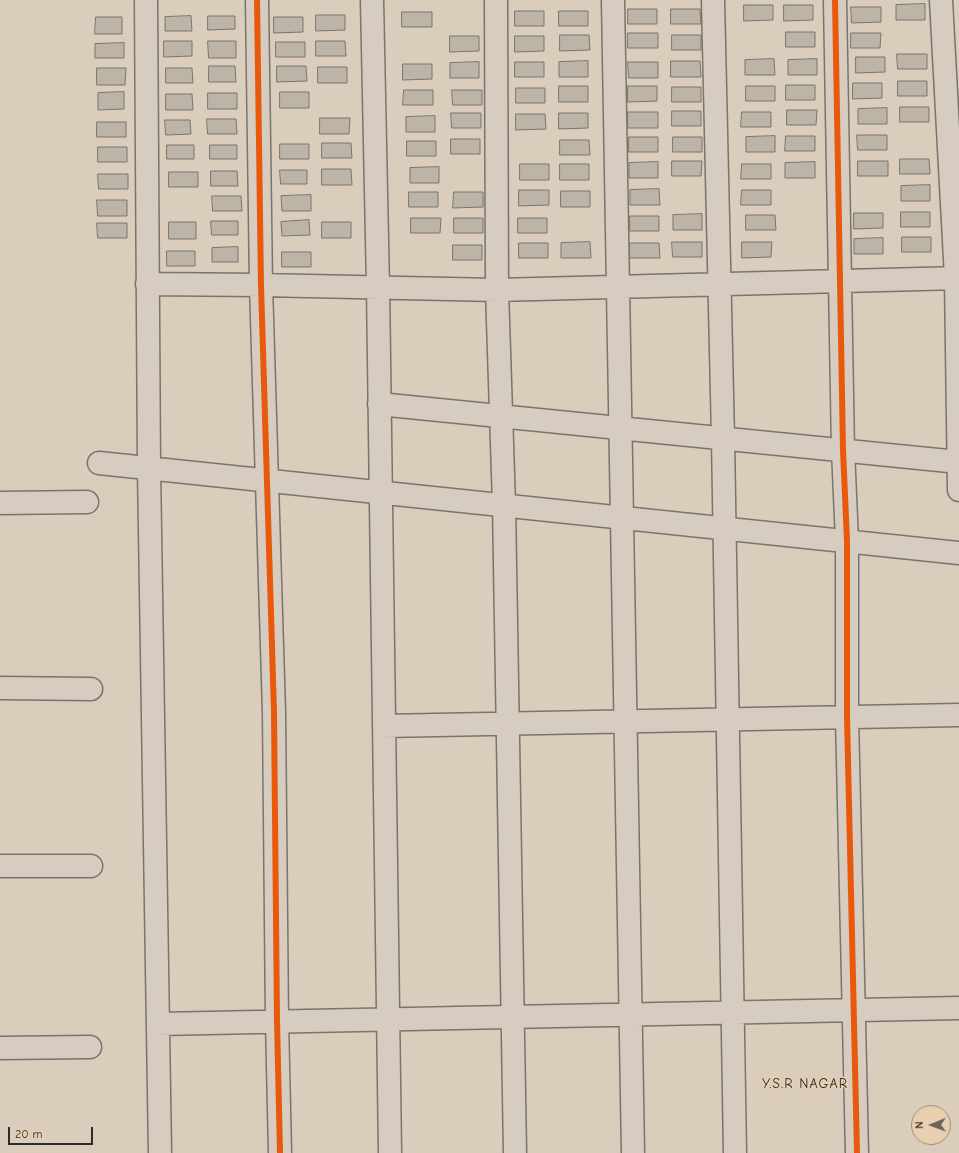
<!DOCTYPE html>
<style>
body{margin:0}
#map{position:relative;width:959px;height:1153px;overflow:hidden;background:#dacdbc;font-family:"Comic Neue",sans-serif}
canvas{display:block}
.north{position:absolute;left:911px;top:1105px;width:40px;height:40px;box-sizing:border-box;background:#e7cfaf;border:1px solid #9c8d7a;border-radius:50%;rotate:269deg;font-size:11px;font-weight:700;line-height:16px;text-align:center;color:#2b2b2b}
.north::after{content:'';display:block;margin:auto;width:14px;height:18px;background:#68645e;clip-path:polygon(50% 0,100% 100%,50% 72%,0 100%)}
.scale{position:absolute;left:8px;top:1127px;width:85px;height:18px;box-sizing:border-box;border:2px solid #2b2b2b;border-top:0;padding-left:5px;font-size:12px;line-height:14px;white-space:nowrap;color:#2b2b2b;-webkit-text-stroke:3px #e7cfaf;paint-order:stroke}
</style>
<div id="map">
<canvas width="959" height="1153"></canvas>
<div class="north">N</div>
<div class="scale">20 m</div>
</div>
<script>
const ctx = document.querySelector('canvas').getContext('2d');
ctx.lineJoin = 'round';
function fill(path, color) { ctx.fillStyle = color; ctx.fill(path, 'evenodd'); }
function strokePath(path, color, width, dash) { ctx.strokeStyle = color; ctx.lineWidth = width; ctx.lineCap = dash ? 'butt' : 'round'; ctx.setLineDash(dash || []); ctx.stroke(path); }
function write(font, color, halo, rows, align = 'center') {
  ctx.font = font + ' "Comic Neue",sans-serif'; ctx.lineWidth = 3; ctx.setLineDash([]); ctx.textBaseline = 'middle'; ctx.strokeStyle = halo; ctx.fillStyle = color; for (const [text, x, y, turn = 0] of rows) {
    ctx.save(); ctx.translate(x, y); ctx.rotate((+turn || 0) * Math.PI / 180); ctx.textAlign = isNaN(turn) ? turn : align; if (halo) ctx.strokeText(text, 0, 0); ctx.fillText(text, 0, 0); ctx.restore();
  }
}
const building = new Path2D(`
 M 925,4 L 925,20 L 896,20 L 896,5 Z
 M 744,5 L 773,5 L 773,20 L 744,21 Z
 M 784,5 L 813,5 L 813,20 L 784,21 Z
 M 851,7 L 881,7 L 881,22 L 852,23 Z
 M 628,9 L 657,9 L 657,24 L 628,24 Z
 M 671,9 L 700,9 L 701,24 L 671,24 Z
 M 515,11 L 544,11 L 544,26 L 515,26 Z
 M 559,11 L 588,11 L 588,26 L 559,26 Z
 M 402,12 L 432,12 L 432,27 L 402,27 Z
 M 316,15 L 345,15 L 345,30 L 316,31 Z
 M 191,16 L 192,31 L 165,31 L 165,17 Z
 M 208,16 L 235,16 L 235,29 L 208,30 Z
 M 96,17 L 122,17 L 122,34 L 95,34 Z
 M 274,17 L 303,17 L 303,32 L 274,33 Z
 M 786,32 L 815,32 L 815,47 L 786,47 Z
 M 628,33 L 658,33 L 658,48 L 628,48 Z
 M 851,33 L 881,33 L 880,48 L 851,48 Z
 M 560,35 L 589,35 L 590,50 L 560,51 Z
 M 672,35 L 701,35 L 701,50 L 672,50 Z
 M 450,36 L 479,36 L 479,51 L 450,52 Z
 M 515,36 L 544,36 L 544,51 L 515,52 Z
 M 164,41 L 192,41 L 192,56 L 164,57 Z
 M 208,41 L 236,41 L 236,58 L 209,58 Z
 M 316,41 L 345,41 L 346,56 L 316,56 Z
 M 276,42 L 305,42 L 305,57 L 276,57 Z
 M 124,43 L 124,58 L 95,58 L 95,44 Z
 M 897,54 L 927,54 L 927,69 L 898,69 Z
 M 856,57 L 885,57 L 885,72 L 856,73 Z
 M 774,59 L 775,75 L 745,75 L 745,60 Z
 M 817,59 L 817,75 L 788,75 L 788,60 Z
 M 588,61 L 588,77 L 559,77 L 559,62 Z
 M 671,61 L 700,61 L 701,77 L 671,77 Z
 M 479,62 L 479,78 L 450,78 L 450,63 Z
 M 515,62 L 544,62 L 544,77 L 515,77 Z
 M 628,62 L 658,62 L 658,78 L 629,78 Z
 M 403,64 L 432,64 L 432,79 L 403,80 Z
 M 209,66 L 235,66 L 236,82 L 209,82 Z
 M 277,66 L 306,66 L 307,81 L 277,82 Z
 M 318,67 L 347,67 L 347,83 L 318,83 Z
 M 97,68 L 126,68 L 125,85 L 97,85 Z
 M 166,68 L 192,68 L 193,83 L 166,83 Z
 M 898,81 L 927,81 L 927,96 L 898,96 Z
 M 853,83 L 882,83 L 882,98 L 853,99 Z
 M 786,85 L 815,85 L 815,100 L 786,100 Z
 M 559,86 L 588,86 L 588,102 L 559,102 Z
 M 628,86 L 657,86 L 657,101 L 628,102 Z
 M 746,86 L 775,86 L 775,101 L 746,101 Z
 M 672,87 L 701,87 L 701,102 L 672,102 Z
 M 516,88 L 545,88 L 545,103 L 516,103 Z
 M 404,90 L 433,90 L 433,105 L 403,105 Z
 M 452,90 L 482,90 L 482,105 L 453,105 Z
 M 124,92 L 124,109 L 98,110 L 98,93 Z
 M 280,92 L 309,92 L 309,108 L 280,108 Z
 M 208,93 L 237,93 L 237,109 L 208,109 Z
 M 166,94 L 192,94 L 193,110 L 166,110 Z
 M 900,107 L 929,107 L 929,122 L 900,122 Z
 M 887,108 L 887,124 L 858,124 L 858,109 Z
 M 787,110 L 817,110 L 816,125 L 787,125 Z
 M 672,111 L 701,111 L 701,126 L 672,126 Z
 M 628,112 L 658,112 L 658,128 L 628,128 Z
 M 742,112 L 771,112 L 771,127 L 741,127 Z
 M 451,113 L 481,113 L 481,128 L 452,128 Z
 M 559,113 L 588,113 L 588,128 L 559,129 Z
 M 516,114 L 545,114 L 546,129 L 516,130 Z
 M 435,116 L 435,132 L 406,132 L 406,117 Z
 M 320,118 L 350,118 L 349,134 L 320,134 Z
 M 207,119 L 236,119 L 237,134 L 208,134 Z
 M 165,120 L 190,120 L 191,134 L 166,135 Z
 M 97,122 L 126,122 L 126,137 L 97,137 Z
 M 857,135 L 887,135 L 887,150 L 858,150 Z
 M 775,136 L 775,152 L 746,152 L 746,137 Z
 M 786,136 L 815,136 L 815,151 L 785,151 Z
 M 629,137 L 658,137 L 658,152 L 629,152 Z
 M 673,137 L 702,137 L 702,152 L 673,152 Z
 M 451,139 L 480,139 L 480,154 L 451,154 Z
 M 560,140 L 589,140 L 590,155 L 560,155 Z
 M 407,141 L 436,141 L 436,156 L 407,156 Z
 M 322,143 L 351,143 L 352,158 L 322,158 Z
 M 280,144 L 309,144 L 309,159 L 280,159 Z
 M 167,145 L 194,145 L 194,159 L 167,159 Z
 M 210,145 L 237,145 L 237,159 L 210,159 Z
 M 98,147 L 127,147 L 127,162 L 98,162 Z
 M 900,159 L 929,159 L 930,174 L 900,174 Z
 M 672,161 L 702,161 L 701,176 L 672,176 Z
 M 858,161 L 888,161 L 888,176 L 858,176 Z
 M 658,162 L 658,178 L 629,178 L 629,163 Z
 M 815,162 L 815,178 L 785,178 L 785,163 Z
 M 520,164 L 549,164 L 549,180 L 520,180 Z
 M 560,164 L 589,164 L 589,180 L 560,180 Z
 M 742,164 L 771,164 L 771,179 L 741,179 Z
 M 439,167 L 439,183 L 410,183 L 410,168 Z
 M 322,169 L 351,169 L 352,185 L 322,185 Z
 M 280,170 L 307,170 L 307,184 L 281,184 Z
 M 211,171 L 237,171 L 238,186 L 211,186 Z
 M 169,172 L 198,172 L 198,187 L 169,187 Z
 M 98,174 L 128,174 L 128,189 L 99,189 Z
 M 930,185 L 930,201 L 901,201 L 901,186 Z
 M 659,189 L 660,205 L 630,205 L 630,190 Z
 M 519,190 L 549,190 L 549,205 L 519,206 Z
 M 742,190 L 771,190 L 771,205 L 741,205 Z
 M 561,191 L 590,191 L 590,207 L 561,207 Z
 M 409,192 L 438,192 L 438,207 L 409,207 Z
 M 454,192 L 483,192 L 483,207 L 453,208 Z
 M 311,195 L 311,211 L 282,211 L 281,196 Z
 M 212,196 L 241,196 L 242,211 L 213,211 Z
 M 97,200 L 127,200 L 127,216 L 98,216 Z
 M 901,212 L 930,212 L 930,227 L 901,227 Z
 M 854,213 L 883,213 L 883,228 L 854,229 Z
 M 702,214 L 702,230 L 673,230 L 673,215 Z
 M 746,215 L 775,215 L 776,230 L 746,230 Z
 M 630,216 L 659,216 L 659,231 L 630,231 Z
 M 411,218 L 441,218 L 440,233 L 411,233 Z
 M 454,218 L 483,218 L 483,233 L 454,233 Z
 M 518,218 L 547,218 L 547,233 L 518,233 Z
 M 309,220 L 310,235 L 282,236 L 281,222 Z
 M 211,221 L 238,221 L 238,235 L 212,235 Z
 M 169,222 L 196,222 L 196,239 L 169,239 Z
 M 322,222 L 351,222 L 351,238 L 322,238 Z
 M 97,223 L 127,223 L 127,238 L 98,238 Z
 M 902,237 L 931,237 L 931,252 L 902,252 Z
 M 883,238 L 883,254 L 854,254 L 854,239 Z
 M 590,242 L 591,258 L 561,258 L 561,243 Z
 M 672,242 L 702,242 L 702,257 L 673,257 Z
 M 742,242 L 772,242 L 771,257 L 742,258 Z
 M 519,243 L 548,243 L 548,258 L 519,258 Z
 M 630,243 L 659,243 L 660,258 L 630,258 Z
 M 453,245 L 482,245 L 482,260 L 453,260 Z
 M 238,247 L 238,262 L 212,262 L 212,248 Z
 M 167,251 L 195,251 L 195,266 L 167,266 Z
 M 282,252 L 311,252 L 311,267 L 282,267 Z`);
const minor = new Path2D(`
 M 146,0 L 149,468 L 160,1153
 M 257,0 L 261,285 L 274,712 L 277,1021 L 280,1153
 M 372,0 L 378,287 L 390,1153
 M 496,0 L 497,290 L 504,505 L 515,1153
 M 613,0 L 633,1153
 M 713,0 L 723,438 L 735,1153
 M 835,0 L 843,450 L 847,541 L 847,717 L 857,1153
 M 941,0 L 956,278 L 959,490
 M 147,284 L 261,285 L 497,290 L 959,278
 M 379,404 L 959,462
 M 99,463 L 959,553
 M 0,503 L 87,502
 M 0,688 L 91,689
 M 384,726 L 959,715
 M 0,866 L 91,866
 M 158,1024 L 959,1008
 M 0,1048 L 90,1047`);
const cycleway = new Path2D(`
 M 257,0 L 261,285 L 274,712 L 277,1021 L 280,1153
 M 835,0 L 843,450 L 847,541 L 847,717 L 857,1153`);
const quarterNames = [
 ["Y.S.R NAGAR",805,1084]
];
fill(building, '#bdb4a8');
strokePath(building, '#7a746c', 1);
strokePath(minor, '#7a746c', 25);
strokePath(minor, '#d6ccc0', 22);
strokePath(cycleway, '#e8590c', 6);
ctx.letterSpacing = '1px';
write('14px', '#2b2b2b', '#e7cfaf', quarterNames);
ctx.letterSpacing = '0px';
</script>
